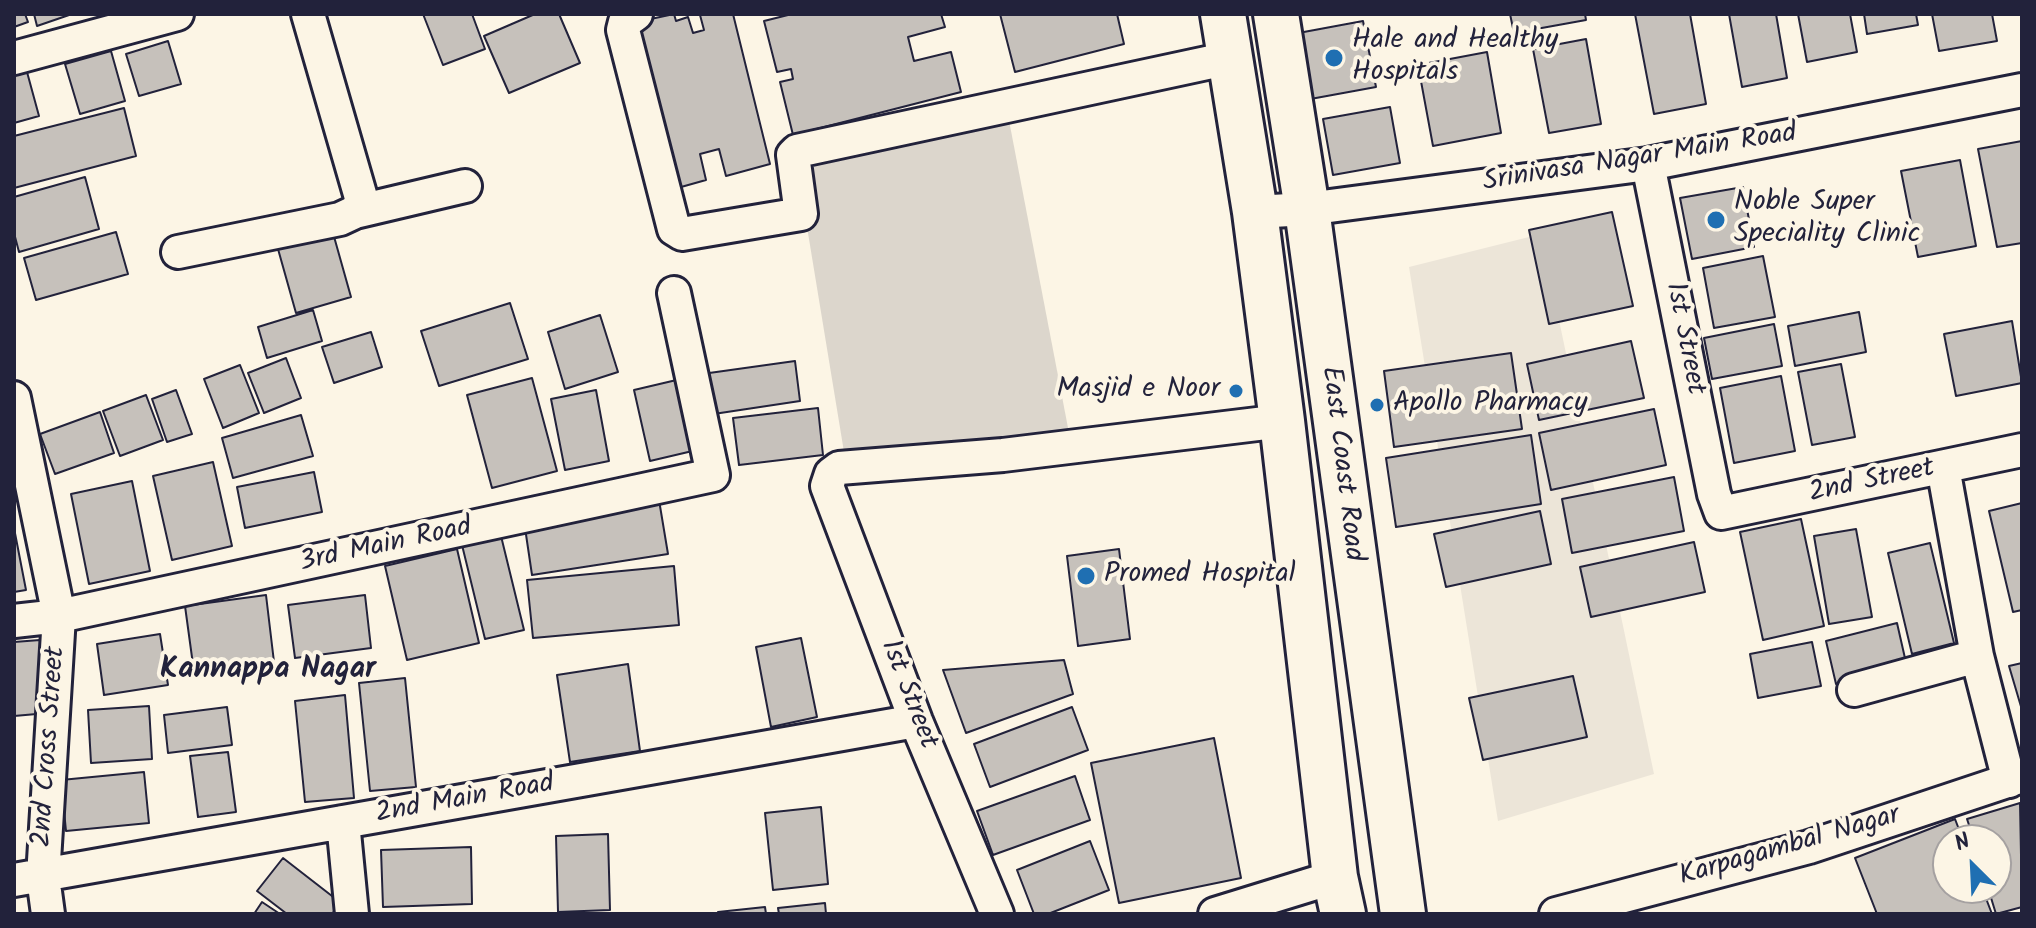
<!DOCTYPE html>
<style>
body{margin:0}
#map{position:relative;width:2036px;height:928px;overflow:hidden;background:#fcf5e5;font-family:Kalam,sans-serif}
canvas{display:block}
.frame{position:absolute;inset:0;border:16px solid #22223b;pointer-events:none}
.north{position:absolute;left:1932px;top:824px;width:80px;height:80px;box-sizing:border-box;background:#fcf5e5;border:2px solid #a5a1a1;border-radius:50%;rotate:336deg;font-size:22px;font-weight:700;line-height:32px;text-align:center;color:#22223b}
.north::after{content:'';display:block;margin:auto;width:28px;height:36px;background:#1f6fb2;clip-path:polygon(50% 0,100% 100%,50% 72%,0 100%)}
</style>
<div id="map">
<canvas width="2036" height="928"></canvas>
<div class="frame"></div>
<div class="north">N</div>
</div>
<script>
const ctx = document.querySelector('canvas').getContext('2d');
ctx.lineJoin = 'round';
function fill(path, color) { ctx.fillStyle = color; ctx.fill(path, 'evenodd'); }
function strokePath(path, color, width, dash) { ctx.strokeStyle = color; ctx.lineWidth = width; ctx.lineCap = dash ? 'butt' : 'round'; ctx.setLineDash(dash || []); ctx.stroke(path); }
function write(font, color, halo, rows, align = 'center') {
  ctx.font = font + ' Kalam,sans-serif'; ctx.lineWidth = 8; ctx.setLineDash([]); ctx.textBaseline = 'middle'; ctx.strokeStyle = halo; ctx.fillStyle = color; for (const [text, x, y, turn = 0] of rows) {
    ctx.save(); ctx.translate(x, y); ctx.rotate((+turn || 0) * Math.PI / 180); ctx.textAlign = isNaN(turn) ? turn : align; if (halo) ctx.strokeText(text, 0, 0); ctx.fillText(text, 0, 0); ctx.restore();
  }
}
const built = new Path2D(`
 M 1541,234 L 1654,774 L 1498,821 L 1409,267 Z`);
const green = new Path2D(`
 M 1007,110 L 1069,433 L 844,452 L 796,160 Z`);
const building = new Path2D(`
 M 14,14 L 25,14 L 28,22 L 14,27 Z
 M 34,14 L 72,14 L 37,26 Z
 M 423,14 L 472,14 L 485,49 L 443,65 Z
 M 535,14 L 559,14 L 580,63 L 509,93 L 484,36 Z
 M 674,14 L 676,21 L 688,17 L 693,33 L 704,30 L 700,15 L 733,14 L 770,164 L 726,176 L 719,149 L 700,154 L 706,180 L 674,189 L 632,23 Z
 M 792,14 L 941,14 L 945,27 L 908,37 L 914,61 L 951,52 L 961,92 L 793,135 L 780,82 L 793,79 L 791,69 L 777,72 L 764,21 Z
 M 1000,14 L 1117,14 L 1124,44 L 1015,72 Z
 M 1510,14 L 1585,14 L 1586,20 L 1514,33 Z
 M 1635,14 L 1690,14 L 1706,104 L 1654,114 Z
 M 1729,14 L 1776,14 L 1787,78 L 1742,87 Z
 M 1798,14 L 1850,14 L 1857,52 L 1807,62 Z
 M 1864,14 L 1916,14 L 1918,25 L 1867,34 Z
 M 1932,14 L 1992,14 L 1997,41 L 1939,51 Z
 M 1363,21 L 1376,87 L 1305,100 L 1293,34 Z
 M 1586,39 L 1601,124 L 1549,133 L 1533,49 Z
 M 168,41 L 181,84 L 139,96 L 126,54 Z
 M 111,51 L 125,101 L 80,114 L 65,64 Z
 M 1487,52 L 1501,133 L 1433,146 L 1418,65 Z
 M 27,72 L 39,116 L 14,123 L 14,76 Z
 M 1390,107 L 1400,163 L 1333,175 L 1323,119 Z
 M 124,108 L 136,156 L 14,188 L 14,136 Z
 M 2022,141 L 2022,243 L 1997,247 L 1978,149 Z
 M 1960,160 L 1976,246 L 1918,257 L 1901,171 Z
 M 85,177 L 99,229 L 19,252 L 14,233 L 14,197 Z
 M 1743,187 L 1754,247 L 1692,259 L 1680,198 Z
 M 1612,212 L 1633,306 L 1549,324 L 1529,230 Z
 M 116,232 L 128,274 L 36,300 L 24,258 Z
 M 333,233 L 351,297 L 296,313 L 278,249 Z
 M 1763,256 L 1775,317 L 1714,328 L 1703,268 Z
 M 510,303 L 528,359 L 439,386 L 421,331 Z
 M 313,310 L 322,341 L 267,358 L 258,327 Z
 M 1859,312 L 1866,352 L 1795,366 L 1788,326 Z
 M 600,315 L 618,372 L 565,389 L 548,332 Z
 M 2012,321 L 2022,383 L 1956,396 L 1944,334 Z
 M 1774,324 L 1782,366 L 1712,379 L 1704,338 Z
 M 371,332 L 382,367 L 334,383 L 322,347 Z
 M 1631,341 L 1644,398 L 1539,420 L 1527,364 Z
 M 1511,353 L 1522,429 L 1394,447 L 1384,371 Z
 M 286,358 L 301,398 L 264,413 L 248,373 Z
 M 795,361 L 800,401 L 707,415 L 702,374 Z
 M 1841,364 L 1855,437 L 1812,445 L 1798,372 Z
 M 240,365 L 259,413 L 223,428 L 204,379 Z
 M 1781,376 L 1795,451 L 1734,463 L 1720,388 Z
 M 532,378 L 557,471 L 492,488 L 467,395 Z
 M 685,378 L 701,449 L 650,461 L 634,390 Z
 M 176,390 L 192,434 L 167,442 L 152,399 Z
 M 596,390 L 609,461 L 565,470 L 551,399 Z
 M 146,395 L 163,440 L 120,456 L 103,411 Z
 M 818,408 L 823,455 L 739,465 L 733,418 Z
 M 1654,409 L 1666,465 L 1551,490 L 1539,433 Z
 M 100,412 L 114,453 L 55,474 L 40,434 Z
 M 301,415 L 313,456 L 233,478 L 222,438 Z
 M 1531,435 L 1541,504 L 1396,527 L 1386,458 Z
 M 213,462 L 232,546 L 172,560 L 153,476 Z
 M 314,472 L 322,512 L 245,528 L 237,487 Z
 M 1674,477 L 1684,531 L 1572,553 L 1562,499 Z
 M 132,481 L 150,571 L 89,584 L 71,494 Z
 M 659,500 L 668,554 L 532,575 L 524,521 Z
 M 2022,503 L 2022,610 L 2013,612 L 1989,511 Z
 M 1540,511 L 1551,564 L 1446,587 L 1434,534 Z
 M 1801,519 L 1824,626 L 1763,640 L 1740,532 Z
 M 14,528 L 26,590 L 14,592 Z
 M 1856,529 L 1872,617 L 1829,624 L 1814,536 Z
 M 501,536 L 524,630 L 485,639 L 462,545 Z
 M 1694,542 L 1705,592 L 1591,617 L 1580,567 Z
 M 1930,543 L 1954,643 L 1912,654 L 1888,553 Z
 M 457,549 L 479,643 L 407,660 L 385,566 Z
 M 1119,549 L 1130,639 L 1078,646 L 1067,556 Z
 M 674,566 L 679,625 L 533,638 L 527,580 Z
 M 266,595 L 274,662 L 194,672 L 185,606 Z
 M 365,595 L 371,648 L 295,658 L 288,605 Z
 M 1897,623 L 1907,667 L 1836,684 L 1826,641 Z
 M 160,634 L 168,685 L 104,695 L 97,644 Z
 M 801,638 L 817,717 L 771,727 L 756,647 Z
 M 40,640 L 48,713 L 14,716 L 14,642 Z
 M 1812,642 L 1821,686 L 1758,698 L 1750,654 Z
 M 1064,660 L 1073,694 L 966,733 L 943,670 Z
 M 2022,663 L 2022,710 L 2009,666 Z
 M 628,664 L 640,751 L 570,762 L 557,675 Z
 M 1573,676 L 1587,737 L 1483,760 L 1469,698 Z
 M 405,678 L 416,787 L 370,791 L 359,683 Z
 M 345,695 L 354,798 L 305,802 L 295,701 Z
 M 149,706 L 152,759 L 91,763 L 88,710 Z
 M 227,707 L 232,745 L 168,753 L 164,715 Z
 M 1072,707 L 1088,750 L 990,787 L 974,744 Z
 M 1214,738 L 1241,878 L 1119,903 L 1091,763 Z
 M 228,752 L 236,812 L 198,817 L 190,756 Z
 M 144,772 L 149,823 L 66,831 L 61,780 Z
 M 1075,776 L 1090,820 L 993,855 L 977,811 Z
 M 2020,803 L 2022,907 L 1996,914 L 1988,888 L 1996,888 L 1996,840 L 1974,840 L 1967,819 Z
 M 821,807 L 828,884 L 773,890 L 765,813 Z
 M 1955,819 L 1963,840 L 1948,840 L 1948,888 L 1982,888 L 1992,914 L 1877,914 L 1855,858 Z
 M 608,834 L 610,910 L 558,912 L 556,836 Z
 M 1090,841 L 1109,890 L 1048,914 L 1034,914 L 1017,870 Z
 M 471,847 L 472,904 L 383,907 L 381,850 Z
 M 283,858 L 341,903 L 332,914 L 287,914 L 257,891 Z
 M 262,902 L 280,914 L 254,914 Z
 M 825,903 L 826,914 L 779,914 L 778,908 Z
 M 765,907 L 766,914 L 718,914 L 718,912 Z`);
const street = new Path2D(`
 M 636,14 L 625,22 L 623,30 L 674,229 L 682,234 L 801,214 L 793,155 L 797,151 L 1230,58
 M 14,58 L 177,14
 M 1648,164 L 1714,494 L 1721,513 L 2022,450
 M 355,212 L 465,186
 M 1255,212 L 1307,209 L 1648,164 L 2022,90
 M 178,252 L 340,219 L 355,212 L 362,201 L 308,14
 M 14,398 L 59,616 L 43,877 L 48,914
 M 1943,467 L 1977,656 L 2009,781
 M 14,621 L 59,616 L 713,475 L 674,293
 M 1854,690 L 1977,656
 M 343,822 L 352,914
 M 14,880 L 916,721
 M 997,914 L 916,721 L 827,486 L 831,474 L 839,468 L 1003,455 L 1282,421
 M 1215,914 L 1335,877
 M 1556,914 L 1809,847 L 2022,776`);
const primary = new Path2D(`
 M 1223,14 L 1255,212 L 1282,421 L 1335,877 L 1343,914
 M 1276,14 L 1307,209 L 1403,914`);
const markers = [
 [1334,58,10,"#1f6fb2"],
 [1716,220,10,"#1f6fb2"],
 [1236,391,8,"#1f6fb2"],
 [1377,405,8,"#1f6fb2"],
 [1086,576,10,"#1f6fb2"]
];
const poiNames = [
 ["Hale and Healthy",1352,42],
 ["Hospitals",1352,74],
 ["Noble Super",1734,204],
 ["Speciality Clinic",1734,236],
 ["Masjid e Noor",1220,391,"right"],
 ["Apollo Pharmacy",1393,405],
 ["Promed Hospital",1104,576]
];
const streetNames = [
 ["Srinivasa Nagar Main Road",1640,160,-9],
 ["1st Street",1683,339,79],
 ["East Coast Road",1340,464,83],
 ["2nd Street",1872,483,-12],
 ["3rd Main Road",386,547,-12],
 ["1st Street",907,695,69],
 ["2nd Cross Street",51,747,-86],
 ["2nd Main Road",465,801,-10],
 ["Karpagambal Nagar",1790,848,-16]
];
const neighbourhoodNames = [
 ["Kannappa Nagar",268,672]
];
fill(built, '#ece5d8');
fill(green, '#dcd6cc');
fill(building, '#c6c1bb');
strokePath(building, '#22223b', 2);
strokePath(street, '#22223b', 38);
strokePath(primary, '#22223b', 50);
strokePath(street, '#fcf5e5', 32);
strokePath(primary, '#fcf5e5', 44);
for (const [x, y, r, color] of markers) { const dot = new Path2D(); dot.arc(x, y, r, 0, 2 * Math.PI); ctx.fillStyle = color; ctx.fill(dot); strokePath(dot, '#fcf5e5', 3); }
write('28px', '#22223b', '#fcf5e5', poiNames, 'left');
write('28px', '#22223b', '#fcf5e5', streetNames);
write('bold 30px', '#22223b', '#fcf5e5', neighbourhoodNames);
</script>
